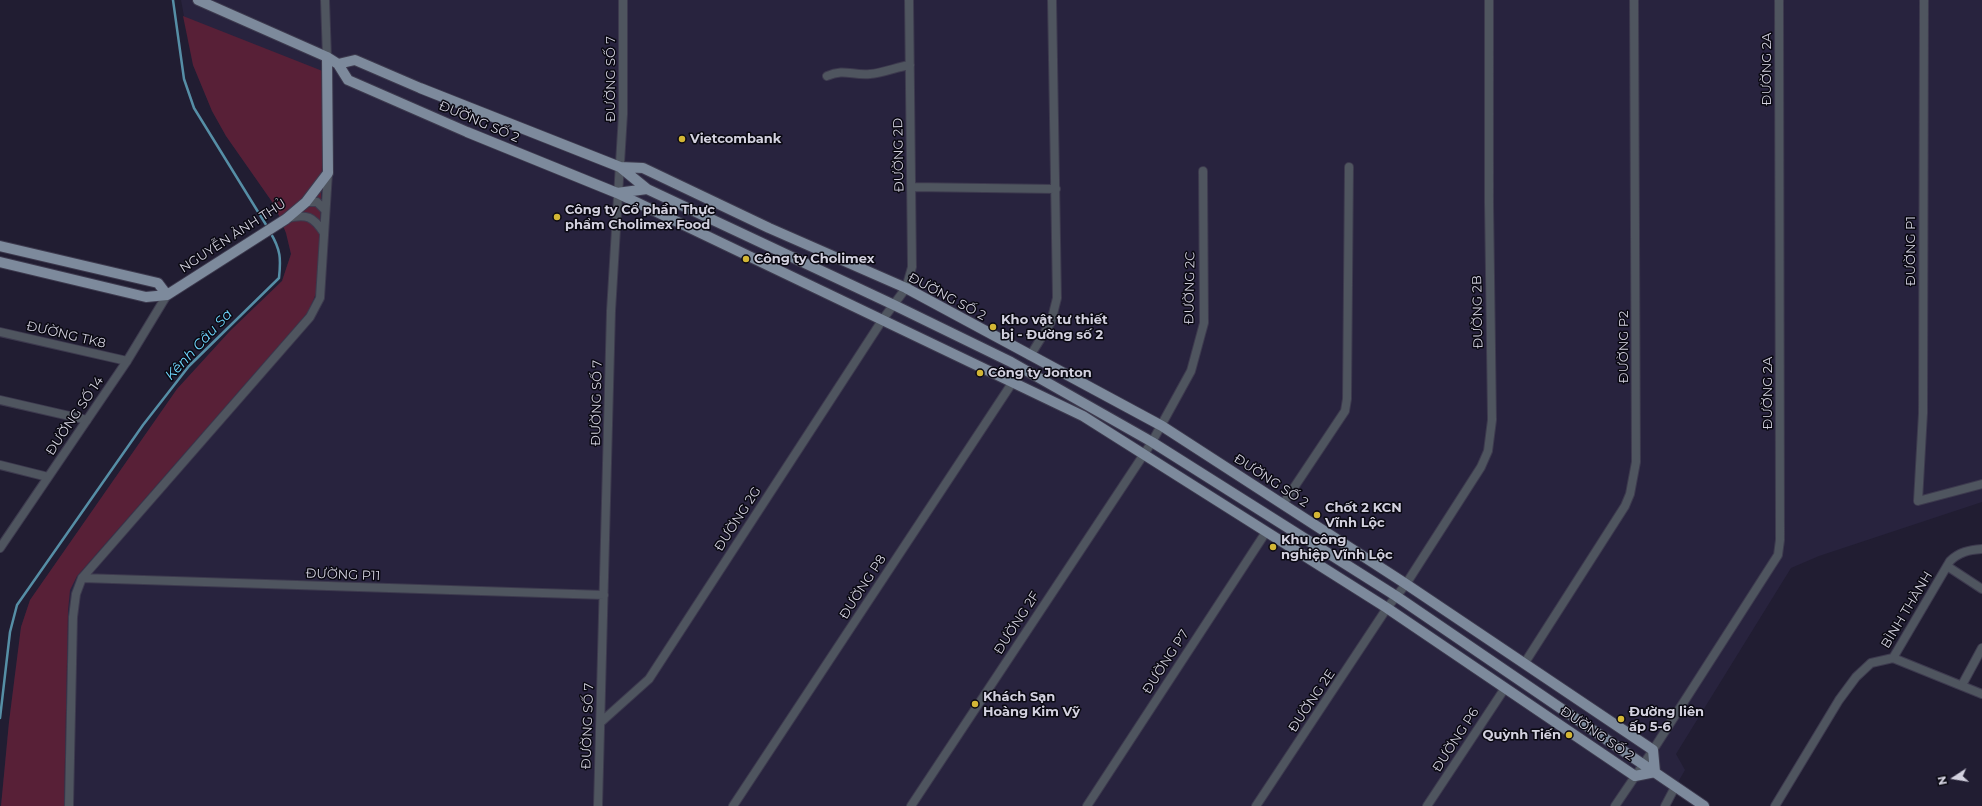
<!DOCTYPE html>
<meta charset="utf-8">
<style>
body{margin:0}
#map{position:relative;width:1982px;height:806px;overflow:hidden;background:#211d32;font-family:Montserrat,sans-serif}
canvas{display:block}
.north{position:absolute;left:1934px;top:758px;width:40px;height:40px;-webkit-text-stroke:3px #0a0912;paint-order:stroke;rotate:258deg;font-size:11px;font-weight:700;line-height:16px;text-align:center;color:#d3d1df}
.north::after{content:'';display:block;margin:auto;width:14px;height:18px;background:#d3d1df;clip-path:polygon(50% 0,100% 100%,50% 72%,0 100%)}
</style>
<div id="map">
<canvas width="1982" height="806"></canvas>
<div class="north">N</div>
</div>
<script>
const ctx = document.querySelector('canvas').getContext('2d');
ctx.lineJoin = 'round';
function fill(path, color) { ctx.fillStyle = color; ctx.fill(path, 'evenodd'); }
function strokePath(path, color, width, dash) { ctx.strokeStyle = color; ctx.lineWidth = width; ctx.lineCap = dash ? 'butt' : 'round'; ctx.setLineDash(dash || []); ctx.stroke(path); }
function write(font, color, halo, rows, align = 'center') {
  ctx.font = font + ' Montserrat,sans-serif'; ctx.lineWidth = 3; ctx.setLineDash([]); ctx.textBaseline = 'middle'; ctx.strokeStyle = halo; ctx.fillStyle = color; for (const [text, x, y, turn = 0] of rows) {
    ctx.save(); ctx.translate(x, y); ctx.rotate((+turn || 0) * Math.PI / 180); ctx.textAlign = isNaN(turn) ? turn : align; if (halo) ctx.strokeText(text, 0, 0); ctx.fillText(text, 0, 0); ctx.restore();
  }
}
const built = new Path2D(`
 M 181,0 L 1982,0 L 1982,502 L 1819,556 L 1791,568 L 1676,754 L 1685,770 L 1664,806 L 1,806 L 9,722 L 21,627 L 30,600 L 177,389 L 230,331 L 282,281 L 291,254 L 286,233 L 275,206 L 226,136 L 212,111 L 193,65 Z`);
const green = new Path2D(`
 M 183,16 L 325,72 L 318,289 L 308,312 L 77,576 L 70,590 L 68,611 L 64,806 L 1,806 L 9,722 L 21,627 L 30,600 L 177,389 L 230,331 L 282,281 L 291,254 L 286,233 L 275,206 L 226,136 L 212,111 L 193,65 Z`);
const stream = new Path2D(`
 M 173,0 L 184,79 L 194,108 L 268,228
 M 0,718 L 10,632 L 17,605 L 143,425 L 189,366 L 279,278 C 281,259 281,250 270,232`);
const minor = new Path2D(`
 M 325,0 L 327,57
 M 1924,0 L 1923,413 L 1918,501 L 1982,484
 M 827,76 C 844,68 853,76 870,74 C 883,73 897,67 910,65
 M 911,187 L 1056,189
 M 306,202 L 317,202 L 325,210
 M 287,218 C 307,214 313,216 324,233
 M 0,332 L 127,361
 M 1030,356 L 1051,322 L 1057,298 L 1052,0
 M 0,400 L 87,420
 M 0,465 L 48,477
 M 1283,504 L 1345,411 L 1347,399 L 1349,167
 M 0,548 L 127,361 L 167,295
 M 1947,566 L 1982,589
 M 82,578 L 604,595
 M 1893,658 L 1982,694
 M 1524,664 L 1625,506 L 1630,494 L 1636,462 L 1634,0
 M 1962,685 L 1982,648
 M 601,722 L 649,679 L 883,319 L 906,288 L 912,267 L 909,0
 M 69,806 L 73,617 L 76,594 L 82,578 L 310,317 L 320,298 L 328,173
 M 598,806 L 611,311 L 623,114 L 623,0
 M 733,806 L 1022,368
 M 911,806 L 1152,442 L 1191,371 L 1204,323 L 1203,171
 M 1087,806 L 1266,532
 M 1256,806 L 1387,608 L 1406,584 L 1481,467 L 1488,451 L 1492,420 L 1489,203 L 1489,0
 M 1427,806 L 1505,688
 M 1615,806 L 1653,750 L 1778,555 L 1780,540 L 1779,0
 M 1665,806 L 1675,787
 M 1775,806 L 1839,700 L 1856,677 L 1871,663 L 1893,658 L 1950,561 C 1959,552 1969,550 1982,549`);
const major = new Path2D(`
 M 198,0 L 327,57 L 338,64 L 348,80 L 467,132 L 617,193 L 1083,416 L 1387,608 L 1635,776 L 1655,772
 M 338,64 L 355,60 L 420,88 L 620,167 L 643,168 L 769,228 L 906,288 L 1162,426 L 1406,584 L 1653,750 L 1655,772
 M 620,167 L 647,189 L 894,305 L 1011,362 L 1152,442 L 1396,596 L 1704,806
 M 617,193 L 647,189
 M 0,246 L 158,283 L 167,295
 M 0,262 L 146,297 L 167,295 L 286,219 L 306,202 L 328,173 L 327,57`);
const markers = [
 [682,139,4,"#d3b635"],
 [557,217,4,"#d3b635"],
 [746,259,4,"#d3b635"],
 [993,327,4,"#d3b635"],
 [980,373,4,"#d3b635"],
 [1317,515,4,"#d3b635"],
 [1273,547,4,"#d3b635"],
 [975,704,4,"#d3b635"],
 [1621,719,4,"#d3b635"],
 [1569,735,4,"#d3b635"]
];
const streetNames = [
 ["ĐƯỜNG 2A",1767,69,-90],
 ["ĐƯỜNG SỐ 7",611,79,-90],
 ["ĐƯỜNG SỐ 2",479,122,23],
 ["ĐƯỜNG 2D",899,155,-91],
 ["NGUYỄN ẢNH THỦ",233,236,-33],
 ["ĐƯỜNG P1",1911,251,-90],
 ["ĐƯỜNG 2C",1190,288,-89],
 ["ĐƯỜNG SỐ 2",947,297,28],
 ["ĐƯỜNG 2B",1478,312,-91],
 ["ĐƯỜNG TK8",66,335,13],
 ["ĐƯỜNG P2",1624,347,-90],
 ["ĐƯỜNG 2A",1768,393,-90],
 ["ĐƯỜNG SỐ 7",597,403,-89],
 ["ĐƯỜNG SỐ 14",75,416,-56],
 ["ĐƯỜNG SỐ 2",1271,481,33],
 ["ĐƯỜNG 2G",738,519,-57],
 ["ĐƯỜNG P11",343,575,2],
 ["ĐƯỜNG P8",863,587,-57],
 ["BÌNH THÀNH",1907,610,-59],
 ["ĐƯỜNG 2F",1017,623,-57],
 ["ĐƯỜNG P7",1166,662,-57],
 ["ĐƯỜNG 2E",1312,701,-56],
 ["ĐƯỜNG SỐ 7",588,726,-88],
 ["ĐƯỜNG SỐ 2",1597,734,34],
 ["ĐƯỜNG P6",1456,740,-57]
];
const poiNames = [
 ["Vietcombank",690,139],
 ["Công ty Cổ phần Thực",565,210],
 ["phẩm Cholimex Food",565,225],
 ["Công ty Cholimex",754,259],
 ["Kho vật tư thiết",1001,320],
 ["bị - Đường số 2",1001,335],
 ["Công ty Jonton",988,373],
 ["Chốt 2 KCN",1325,508],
 ["Vĩnh Lộc",1325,523],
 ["Khu công",1281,540],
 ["nghiệp Vĩnh Lộc",1281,555],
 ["Khách Sạn",983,697],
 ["Hoàng Kim Vỹ",983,712],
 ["Đường liên",1629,712],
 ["ấp 5-6",1629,727],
 ["Quỳnh Tiến",1561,735,"right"]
];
const waterNames = [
 ["Kênh Cầu Sa",199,345,-47]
];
fill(built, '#28233e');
fill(green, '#582037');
strokePath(stream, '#568ea6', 2.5);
strokePath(minor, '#3d3a4e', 10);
strokePath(major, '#3d3a4e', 12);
strokePath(minor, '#4f555f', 8);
strokePath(major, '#7d8a9c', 10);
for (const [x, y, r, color] of markers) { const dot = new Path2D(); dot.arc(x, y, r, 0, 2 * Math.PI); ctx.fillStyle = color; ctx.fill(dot); strokePath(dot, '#0a0912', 1.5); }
write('13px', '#d3d1df', '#0a0912', streetNames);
write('bold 13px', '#d3d1df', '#0a0912', poiNames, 'left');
write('italic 14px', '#70d8ff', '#0a0912', waterNames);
</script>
